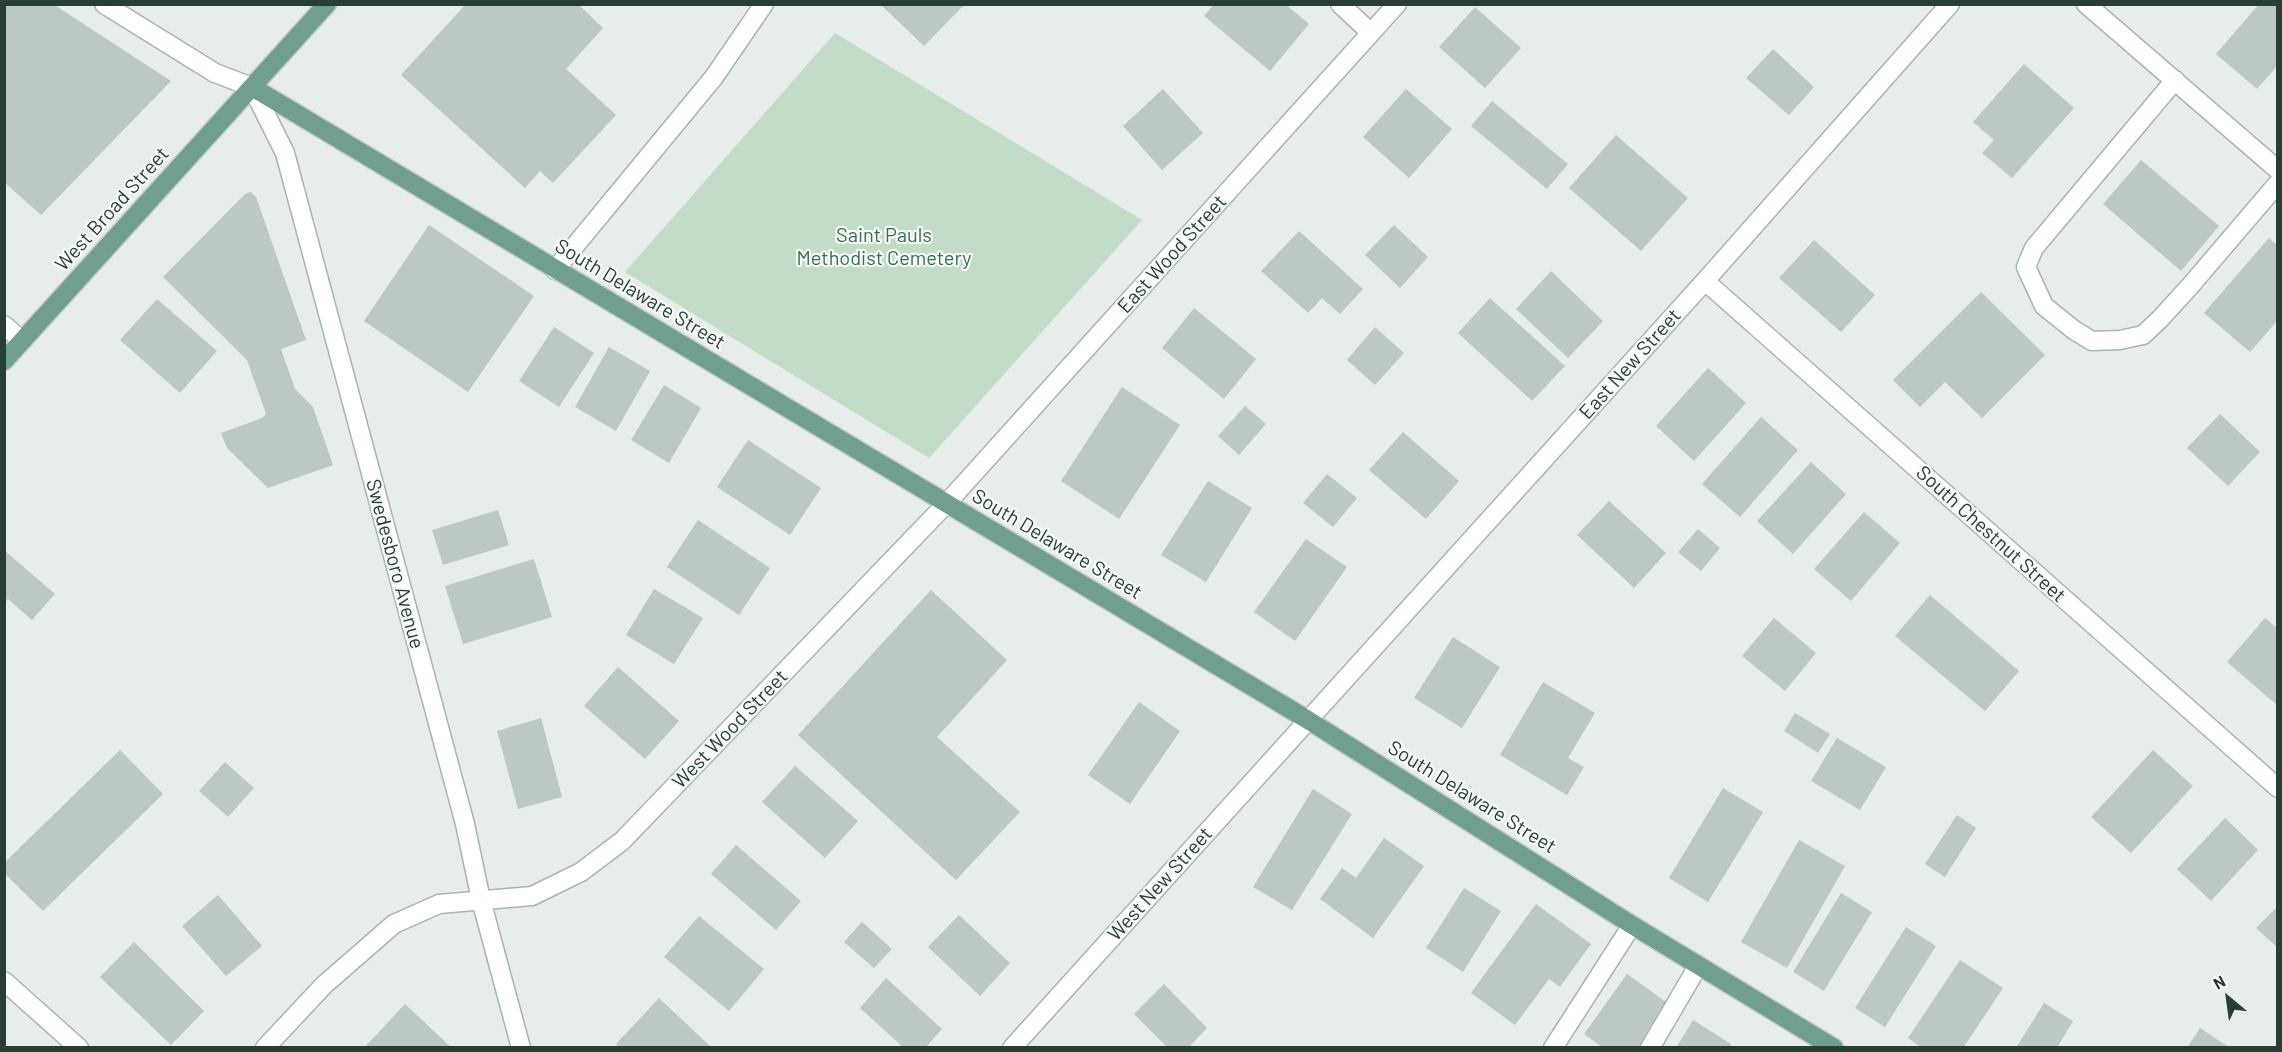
<!DOCTYPE html>
<style>
body{margin:0}
#map{position:relative;width:2282px;height:1052px;overflow:hidden;background:#e6edea;font-family:Barlow,sans-serif}
canvas{display:block}
.frame{position:absolute;inset:0;border:6px solid #273e37;pointer-events:none}
.north{position:absolute;left:2198px;top:968px;width:60px;height:60px;-webkit-text-stroke:4px #f7faf8;paint-order:stroke;rotate:331deg;font-size:16px;font-weight:700;line-height:24px;text-align:center;color:#273e37}
.north::after{content:'';display:block;margin:auto;width:21px;height:27px;background:#273e37;clip-path:polygon(50% 0,100% 100%,50% 72%,0 100%)}
</style>
<div id="map">
<canvas width="2282" height="1052"></canvas>
<div class="frame"></div>
<div class="north">N</div>
</div>
<script>
const ctx = document.querySelector('canvas').getContext('2d');
ctx.lineJoin = 'round';
function fill(path, color) { ctx.fillStyle = color; ctx.fill(path, 'evenodd'); }
function strokePath(path, color, width, dash) { ctx.strokeStyle = color; ctx.lineWidth = width; ctx.lineCap = dash ? 'butt' : 'round'; ctx.setLineDash(dash || []); ctx.stroke(path); }
function write(font, color, halo, rows, align = 'center') {
  ctx.font = font + ' Barlow,sans-serif'; ctx.lineWidth = 4.5; ctx.setLineDash([]); ctx.textBaseline = 'middle'; ctx.strokeStyle = halo; ctx.fillStyle = color; for (const [text, x, y, turn = 0] of rows) {
    ctx.save(); ctx.translate(x, y); ctx.rotate((+turn || 0) * Math.PI / 180); ctx.textAlign = isNaN(turn) ? turn : align; if (halo) ctx.strokeText(text, 0, 0); ctx.fillText(text, 0, 0); ctx.restore();
  }
}
const green = new Path2D(`
 M 835,33 L 1142,220 L 929,458 L 625,272 Z`);
const building = new Path2D(`
 M 4,4 L 53,4 L 171,81 L 41,215 L 4,182 Z
 M 466,4 L 578,4 L 603,28 L 566,69 L 616,115 L 553,183 L 540,171 L 525,188 L 401,75 Z
 M 880,4 L 965,4 L 924,46 Z
 M 1214,4 L 1285,4 L 1309,24 L 1270,71 L 1204,16 Z
 M 2259,4 L 2278,4 L 2278,65 L 2257,89 L 2216,54 Z
 M 1475,7 L 1521,48 L 1485,88 L 1439,47 Z
 M 1773,49 L 1814,87 L 1789,115 L 1746,78 Z
 M 2024,64 L 2074,108 L 2012,178 L 1982,153 L 1994,140 L 1973,122 Z
 M 1163,89 L 1203,133 L 1162,170 L 1123,126 Z
 M 1406,89 L 1452,129 L 1409,178 L 1363,137 Z
 M 1492,101 L 1568,164 L 1547,189 L 1471,126 Z
 M 1616,135 L 1688,198 L 1641,251 L 1569,188 Z
 M 2141,160 L 2219,226 L 2181,271 L 2103,204 Z
 M 251,192 L 256,197 L 306,340 L 281,349 L 295,389 L 313,407 L 333,465 L 268,488 L 227,448 L 221,433 L 262,418 L 266,414 L 247,360 L 163,277 L 245,194 Z
 M 429,225 L 534,296 L 468,392 L 364,321 Z
 M 1394,225 L 1428,257 L 1400,288 L 1365,255 Z
 M 1299,231 L 1363,289 L 1340,314 L 1322,298 L 1308,313 L 1261,271 Z
 M 2269,238 L 2278,246 L 2278,320 L 2250,352 L 2204,313 Z
 M 1814,240 L 1875,295 L 1841,332 L 1779,278 Z
 M 1551,271 L 1603,321 L 1568,358 L 1516,309 Z
 M 1981,292 L 2045,355 L 1982,418 L 1945,382 L 1920,407 L 1893,380 Z
 M 1490,298 L 1565,366 L 1532,401 L 1458,333 Z
 M 157,299 L 217,351 L 180,393 L 120,340 Z
 M 1194,308 L 1256,359 L 1224,399 L 1162,348 Z
 M 554,327 L 594,353 L 559,407 L 519,381 Z
 M 1375,327 L 1404,353 L 1375,385 L 1347,360 Z
 M 609,347 L 650,371 L 616,431 L 575,407 Z
 M 1708,368 L 1746,403 L 1694,461 L 1656,426 Z
 M 664,385 L 701,408 L 669,463 L 631,440 Z
 M 1122,387 L 1180,425 L 1119,519 L 1061,481 Z
 M 1245,406 L 1266,424 L 1239,455 L 1218,436 Z
 M 2220,414 L 2260,452 L 2228,486 L 2187,448 Z
 M 1761,417 L 1798,450 L 1740,517 L 1702,484 Z
 M 1403,432 L 1459,481 L 1426,519 L 1369,470 Z
 M 748,440 L 821,488 L 790,535 L 717,487 Z
 M 1811,462 L 1846,494 L 1793,554 L 1757,521 Z
 M 1327,474 L 1357,498 L 1333,527 L 1303,503 Z
 M 1208,481 L 1252,508 L 1206,582 L 1161,555 Z
 M 1609,501 L 1666,553 L 1634,588 L 1577,535 Z
 M 498,510 L 509,545 L 443,565 L 432,530 Z
 M 1864,512 L 1900,543 L 1851,601 L 1814,569 Z
 M 698,520 L 770,568 L 739,615 L 667,567 Z
 M 1698,529 L 1720,548 L 1701,571 L 1678,552 Z
 M 1306,539 L 1347,567 L 1295,641 L 1254,612 Z
 M 4,550 L 55,594 L 32,620 L 8,599 L 4,603 Z
 M 534,559 L 552,617 L 463,644 L 445,586 Z
 M 654,589 L 703,618 L 674,664 L 626,635 Z
 M 931,590 L 1007,660 L 937,737 L 1020,812 L 956,880 L 798,735 Z
 M 1930,595 L 2019,671 L 1985,711 L 1895,636 Z
 M 1774,618 L 1816,653 L 1785,691 L 1742,656 Z
 M 2265,618 L 2278,629 L 2278,706 L 2227,662 Z
 M 1453,637 L 1500,667 L 1462,728 L 1414,698 Z
 M 618,667 L 679,721 L 645,759 L 584,706 Z
 M 1543,682 L 1595,713 L 1568,758 L 1584,767 L 1567,795 L 1500,755 Z
 M 1139,702 L 1180,731 L 1130,804 L 1088,775 Z
 M 1795,713 L 1830,734 L 1818,753 L 1784,731 Z
 M 541,718 L 562,797 L 518,809 L 497,731 Z
 M 1837,738 L 1886,767 L 1860,810 L 1811,781 Z
 M 120,750 L 163,794 L 43,911 L 4,873 L 4,863 Z
 M 2153,750 L 2193,786 L 2131,853 L 2091,817 Z
 M 225,762 L 254,788 L 228,817 L 199,791 Z
 M 795,766 L 858,821 L 825,858 L 762,802 Z
 M 1723,788 L 1763,812 L 1708,902 L 1669,878 Z
 M 1313,789 L 1352,814 L 1292,910 L 1253,887 Z
 M 1957,815 L 1976,828 L 1945,877 L 1925,864 Z
 M 2225,818 L 2258,850 L 2211,901 L 2177,869 Z
 M 1384,838 L 1424,866 L 1373,938 L 1320,899 L 1342,868 L 1356,878 Z
 M 1799,840 L 1845,866 L 1787,968 L 1741,942 Z
 M 736,845 L 801,901 L 776,930 L 711,874 Z
 M 1464,888 L 1501,911 L 1463,972 L 1426,948 Z
 M 1841,893 L 1872,912 L 1824,991 L 1793,972 Z
 M 218,895 L 262,946 L 226,976 L 182,926 Z
 M 1536,904 L 1591,944 L 1560,987 L 1549,979 L 1515,1025 L 1471,993 Z
 M 2278,906 L 2278,948 L 2256,928 Z
 M 959,915 L 1010,963 L 980,996 L 928,947 Z
 M 699,916 L 764,969 L 729,1011 L 664,957 Z
 M 862,922 L 892,949 L 874,968 L 844,942 Z
 M 1906,927 L 1936,946 L 1885,1027 L 1855,1008 Z
 M 134,942 L 204,1011 L 171,1045 L 100,977 Z
 M 1960,960 L 2003,988 L 1963,1048 L 1922,1048 L 1908,1038 Z
 M 1627,974 L 1669,1004 L 1639,1048 L 1603,1048 L 1584,1034 Z
 M 886,978 L 942,1029 L 925,1048 L 904,1048 L 860,1008 Z
 M 1164,984 L 1207,1028 L 1188,1048 L 1168,1048 L 1134,1014 Z
 M 659,998 L 712,1048 L 619,1048 L 616,1044 Z
 M 2044,1003 L 2073,1021 L 2057,1048 L 2016,1048 Z
 M 405,1004 L 452,1048 L 364,1048 Z
 M 1693,1020 L 1731,1044 L 1729,1048 L 1676,1048 Z
 M 2200,1028 L 2230,1048 L 2187,1048 Z`);
const minor = new Path2D(`
 M 104,4 L 215,73 L 252,87 L 285,153 L 465,824 L 481,900 L 521,1048
 M 1340,4 L 1371,33
 M 2086,4 L 2278,170
 M 2175,80 L 2034,248 L 2026,267 L 2044,306 L 2074,330 L 2092,341 L 2120,340 L 2143,335 L 2160,319 L 2191,285 L 2278,183
 M 555,270 L 714,77 L 764,4
 M 1705,281 L 2278,788
 M 4,325 L 22,341
 M 4,981 L 79,1048
 M 265,1048 L 324,985 L 394,924 L 439,904 L 532,896 L 581,872 L 622,841 L 946,504 L 1397,4
 M 1012,1048 L 1705,281 L 1950,4
 M 1553,1048 L 1632,925
 M 1650,1048 L 1698,966`);
const major = new Path2D(`
 M 252,87 L 1308,720 L 1632,925 L 1834,1048
 M 4,361 L 327,4`);
const streetNames = [
 ["West Broad Street",112,209,-48],
 ["East Wood Street",1172,254,-48],
 ["South Delaware Street",640,294,31],
 ["East New Street",1630,364,-48],
 ["South Chestnut Street",1991,534,42],
 ["South Delaware Street",1057,544,31],
 ["Swedesboro Avenue",395,564,75],
 ["West Wood Street",730,729,-46],
 ["South Delaware Street",1472,797,32],
 ["West New Street",1160,884,-48]
];
const parkNames = [
 ["Saint Pauls",884,235],
 ["Methodist Cemetery",884,258]
];
fill(green, '#c2dcc8');
fill(building, '#bcc8c3');
strokePath(minor, '#a9b5b1', 21);
strokePath(major, '#c3c9c7', 21);
strokePath(minor, '#fff', 18);
strokePath(major, '#709e91', 18);
write('20px', '#273e37', '#f7faf8', streetNames);
write('20px', '#35704b', '#f7faf8', parkNames);
</script>
